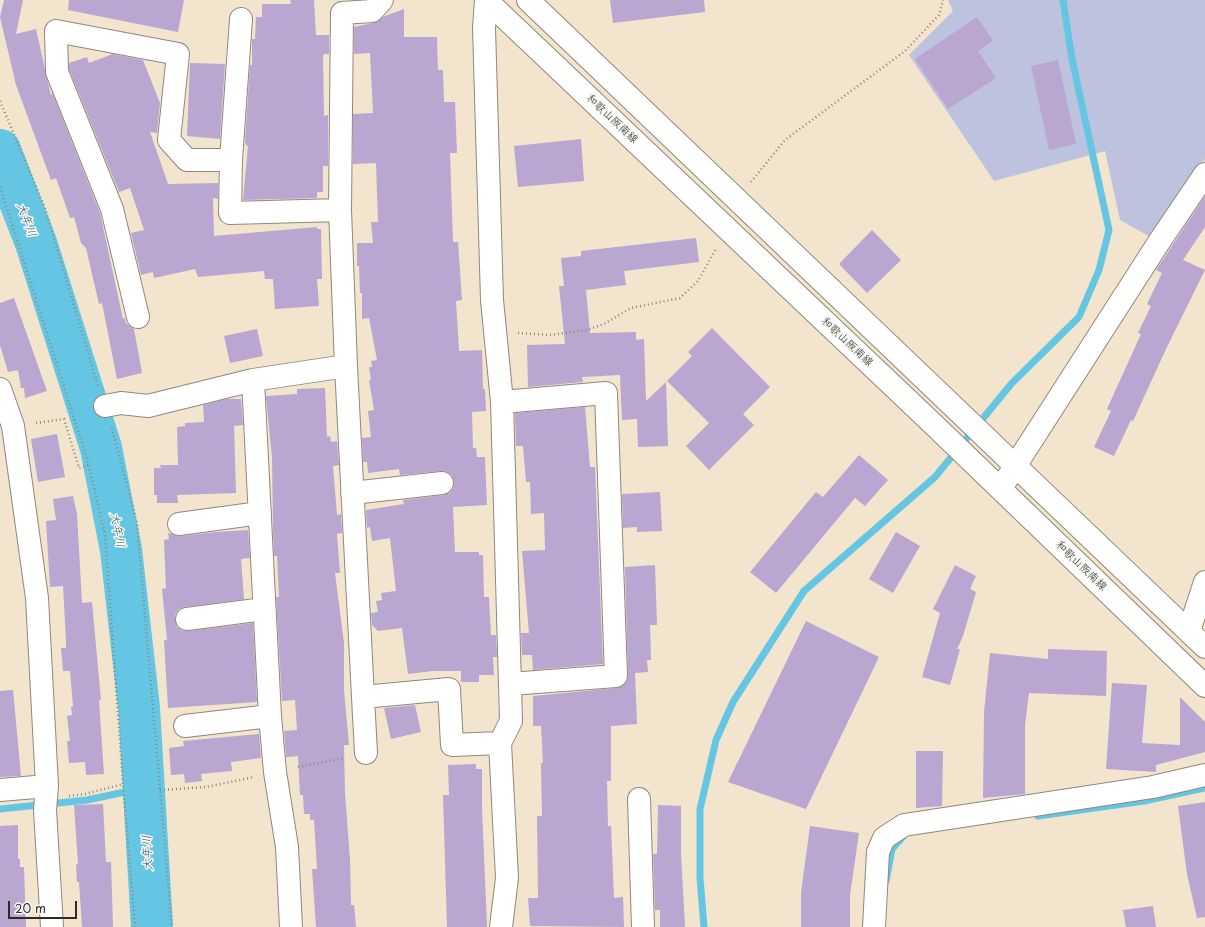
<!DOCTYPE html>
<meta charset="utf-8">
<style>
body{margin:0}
#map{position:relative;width:1205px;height:927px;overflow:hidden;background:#f3e4cd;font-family:"Playpen Sans",sans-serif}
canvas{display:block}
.scale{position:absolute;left:8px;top:901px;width:69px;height:18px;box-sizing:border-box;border:2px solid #2b2b2b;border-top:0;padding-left:5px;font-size:12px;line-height:14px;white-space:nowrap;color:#2b2b2b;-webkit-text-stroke:3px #f6f6f2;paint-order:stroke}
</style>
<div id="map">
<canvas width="1205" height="927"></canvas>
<div class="scale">20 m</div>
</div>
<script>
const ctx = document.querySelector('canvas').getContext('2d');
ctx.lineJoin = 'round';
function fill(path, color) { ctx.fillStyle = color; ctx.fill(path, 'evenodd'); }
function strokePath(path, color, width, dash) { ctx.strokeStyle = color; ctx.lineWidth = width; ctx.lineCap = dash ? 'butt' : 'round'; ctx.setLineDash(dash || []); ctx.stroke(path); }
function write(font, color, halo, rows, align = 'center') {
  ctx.font = font + ' "Playpen Sans","Klee One",sans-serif'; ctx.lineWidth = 3; ctx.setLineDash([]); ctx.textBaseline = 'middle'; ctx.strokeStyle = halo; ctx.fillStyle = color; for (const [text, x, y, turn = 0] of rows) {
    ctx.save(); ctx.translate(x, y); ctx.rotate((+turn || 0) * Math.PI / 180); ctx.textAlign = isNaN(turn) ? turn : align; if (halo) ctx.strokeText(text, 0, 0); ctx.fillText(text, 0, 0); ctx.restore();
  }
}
const industrial = new Path2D(`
 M 948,0 L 1205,0 L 1205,159 L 1152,238 L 1120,220 L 1105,151 L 994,181 L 909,55 L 953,11 Z`);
const stream = new Path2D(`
 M 0,809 L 87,800 L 144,788
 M 1038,816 L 1144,801 L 1205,788
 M 886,881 L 892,849 L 903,837
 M 704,927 L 700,878 L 700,809 L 716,740 L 733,702 L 804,591 L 935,477 L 1012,383 L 1079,317 L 1099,270 L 1109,230 L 1072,59 L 1063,0`);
const river = new Path2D(`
 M 0,150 L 36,243 L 101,448 L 121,550 L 139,708 L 152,927`);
const building = new Path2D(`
 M 4,0 L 23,0 L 16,34 L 36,29 L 51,96 L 52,92 L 100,213 L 123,319 L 125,318 L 126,323 L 134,329 L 142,373 L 117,379 L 102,303 L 99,304 L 86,248 L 81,243 L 74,217 L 70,218 L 56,178 L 51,180 L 16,85 L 0,17 Z
 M 69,0 L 184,0 L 178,32 L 68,10 Z
 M 290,0 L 314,0 L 316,35 L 329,35 L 329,54 L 324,54 L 323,56 L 324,116 L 328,115 L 328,166 L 323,166 L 323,192 L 317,192 L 317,198 L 243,200 L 248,146 L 246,145 L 245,142 L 250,65 L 252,65 L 252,39 L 255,39 L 256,17 L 262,17 L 262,4 L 291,4 Z
 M 610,0 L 704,0 L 705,12 L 613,23 Z
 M 404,9 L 404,37 L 437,37 L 438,70 L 443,70 L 444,102 L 455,102 L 457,153 L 450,153 L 453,242 L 458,242 L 462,300 L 456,301 L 459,351 L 482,350 L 483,389 L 485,389 L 486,411 L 472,412 L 473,448 L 476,448 L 477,457 L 485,457 L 487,505 L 453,507 L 455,552 L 479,552 L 479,555 L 483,555 L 484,597 L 489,597 L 491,635 L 496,635 L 497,657 L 493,657 L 494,675 L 479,675 L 479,682 L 461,682 L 461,671 L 433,671 L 408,674 L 402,628 L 378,631 L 372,625 L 371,613 L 378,612 L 376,601 L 382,600 L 381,593 L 396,591 L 390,538 L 372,541 L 370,527 L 367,528 L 366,510 L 404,504 L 403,500 L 444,495 L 450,493 L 453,488 L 454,482 L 452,475 L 447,472 L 441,471 L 400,475 L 399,469 L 368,473 L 367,462 L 363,462 L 362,438 L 371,437 L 368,411 L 374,410 L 369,380 L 371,380 L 369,367 L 372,367 L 371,361 L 377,360 L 369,318 L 362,319 L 362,293 L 360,293 L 359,266 L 357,266 L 357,243 L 373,243 L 371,222 L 378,222 L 376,163 L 353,164 L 353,114 L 373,113 L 370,53 L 354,54 L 354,27 L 373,23 L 385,16 Z
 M 977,17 L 993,41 L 978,51 L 996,78 L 948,109 L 915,59 Z
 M 113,54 L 143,60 L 160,103 L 157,133 L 150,132 L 168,184 L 218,183 L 218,199 L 213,198 L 214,236 L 317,227 L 317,229 L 321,229 L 322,279 L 317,279 L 319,306 L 275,309 L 273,279 L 265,279 L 264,271 L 198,277 L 195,269 L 154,278 L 153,272 L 141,275 L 131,233 L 144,230 L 130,188 L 119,192 L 69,69 L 69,63 L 87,57 L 89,63 Z
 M 1058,60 L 1076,144 L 1049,150 L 1031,66 Z
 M 190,63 L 225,64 L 220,139 L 187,136 Z
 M 581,139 L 584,181 L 518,187 L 514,146 Z
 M 1205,196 L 1205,227 L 1183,260 L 1205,270 L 1166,349 L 1133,421 L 1131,420 L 1114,456 L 1094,447 L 1111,411 L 1107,409 L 1141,334 L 1138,333 L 1151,306 L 1147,304 L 1162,273 L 1156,270 Z
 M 872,230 L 901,260 L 867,293 L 839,264 Z
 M 696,238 L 699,262 L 624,271 L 626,285 L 586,290 L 590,333 L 636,332 L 636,340 L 644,339 L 646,401 L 666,382 L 668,446 L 638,447 L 637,419 L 622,420 L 620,375 L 582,377 L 583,382 L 528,387 L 527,345 L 565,344 L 559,286 L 564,286 L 561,258 L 581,256 L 581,251 Z
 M 14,298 L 47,391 L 25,398 L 24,388 L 21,388 L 18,370 L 8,372 L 0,345 L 0,303 Z
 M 712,328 L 770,387 L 743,414 L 754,425 L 709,470 L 686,446 L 709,423 L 667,381 L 692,356 L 688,352 Z
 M 257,329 L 263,356 L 230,363 L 224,336 Z
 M 325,388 L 327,437 L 330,436 L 331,442 L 337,441 L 339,465 L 333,466 L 337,515 L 341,514 L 342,533 L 337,534 L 340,573 L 335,573 L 344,643 L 344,690 L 349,745 L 344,745 L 345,793 L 350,860 L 351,905 L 354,905 L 356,927 L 316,927 L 312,869 L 317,869 L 314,820 L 310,820 L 310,814 L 304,814 L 303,795 L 300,795 L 298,756 L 286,757 L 284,731 L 297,730 L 295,700 L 282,701 L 276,597 L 279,597 L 277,556 L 274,556 L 273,528 L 272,457 L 266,397 L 267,396 L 297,394 L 297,389 Z
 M 226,399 L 241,399 L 243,425 L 234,426 L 236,493 L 177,495 L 178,503 L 157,503 L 157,495 L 154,495 L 154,468 L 161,468 L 160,465 L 178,465 L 177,427 L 185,426 L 185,423 L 204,422 L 203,405 Z
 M 585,407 L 590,467 L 595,467 L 603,664 L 533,670 L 532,655 L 522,655 L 521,633 L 529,633 L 522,551 L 545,550 L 544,513 L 531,514 L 530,482 L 526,482 L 523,446 L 516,446 L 515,413 Z
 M 57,434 L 65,477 L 38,482 L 31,439 Z
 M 859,455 L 888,480 L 865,506 L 855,498 L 776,593 L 750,572 L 816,492 L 823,497 Z
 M 660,492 L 662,531 L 637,532 L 637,527 L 623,528 L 622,494 Z
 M 73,496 L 77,514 L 82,603 L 92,602 L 101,700 L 99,700 L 104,774 L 86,775 L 85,762 L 69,763 L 67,741 L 70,741 L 67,716 L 72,715 L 71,707 L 73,706 L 70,671 L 63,671 L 61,648 L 66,648 L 66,641 L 63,586 L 50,587 L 46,521 L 56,520 L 53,499 Z
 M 248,530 L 250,558 L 241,559 L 244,599 L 247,599 L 185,607 L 179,609 L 175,615 L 175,620 L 177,627 L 183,631 L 188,631 L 253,623 L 257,702 L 168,708 L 164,640 L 167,640 L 162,589 L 166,588 L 164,540 L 169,539 L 168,533 L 181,536 L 216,532 Z
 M 896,532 L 920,546 L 893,593 L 869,579 Z
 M 655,565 L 657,625 L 650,625 L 651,660 L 647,660 L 648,672 L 635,673 L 637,724 L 611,726 L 611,781 L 607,781 L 608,826 L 611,826 L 614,898 L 623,897 L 624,927 L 530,926 L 528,898 L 538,898 L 537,816 L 542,816 L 541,763 L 543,763 L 541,726 L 533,726 L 533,696 L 617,688 L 623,686 L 627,681 L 628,676 L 625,567 Z
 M 955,565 L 976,576 L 970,589 L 976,592 L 963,636 L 957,649 L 960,649 L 950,685 L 922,677 L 940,613 L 933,609 Z
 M 806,621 L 879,657 L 806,809 L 728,782 Z
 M 1048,649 L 1107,651 L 1106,696 L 1029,693 L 1025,725 L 1025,794 L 983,798 L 984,712 L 990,653 L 1048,659 Z
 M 1112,683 L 1147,685 L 1142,743 L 1180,745 L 1180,697 L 1205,722 L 1205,752 L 1156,765 L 1156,772 L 1106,769 Z
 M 13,690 L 21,776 L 0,777 L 0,691 Z
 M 415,705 L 421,732 L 391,739 L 384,708 Z
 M 259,734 L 261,758 L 231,762 L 232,771 L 201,774 L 202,781 L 185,783 L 184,774 L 171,775 L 169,748 L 184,746 L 183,741 Z
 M 916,751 L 943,751 L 942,806 L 916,808 Z
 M 476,764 L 476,769 L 482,769 L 482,808 L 487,927 L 447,927 L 443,795 L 449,795 L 448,765 Z
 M 1205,802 L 1205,917 L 1197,918 L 1187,874 L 1178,806 Z
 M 103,804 L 106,862 L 111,862 L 113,927 L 82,927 L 79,882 L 77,882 L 76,864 L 78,864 L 74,805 Z
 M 658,805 L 681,806 L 681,854 L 685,927 L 660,927 L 660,910 L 655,910 L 653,854 L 657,854 Z
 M 18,825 L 18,859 L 20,859 L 20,867 L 24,867 L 26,927 L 0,927 L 0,826 Z
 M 810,826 L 859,833 L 850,895 L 850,927 L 801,927 L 801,893 Z
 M 1153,906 L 1156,927 L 1126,927 L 1123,910 Z`);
const path = new Path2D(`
 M 0,101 L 45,208 L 98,386
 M 751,182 L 785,140 L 905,51 L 939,15 L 943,0
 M 0,187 L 89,465 L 105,535 L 123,784 L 135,927
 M 518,333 L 551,335 L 587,330 L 604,324 L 631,308 L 680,298 L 698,281 L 716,249
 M 36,423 L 64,419 L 79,468 L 89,465
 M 112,428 L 137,523 L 172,927
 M 298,767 L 344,758
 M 160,790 L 206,787 L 254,777
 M 69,796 L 85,794 L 123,784`);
const minor = new Path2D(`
 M 486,0 L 484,28 L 492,300 L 502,402 L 606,393 L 616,676 L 510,684
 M 231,160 L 230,213 L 340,210 L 346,366 L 253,380
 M 340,210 L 342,13 L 372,11 L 382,0
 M 138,317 L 112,209 L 57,72 L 56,31 L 178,54 L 169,140 L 187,160 L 231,160 L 241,19
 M 346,366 L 363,697 L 449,689 L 452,745 L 500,743
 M 0,389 L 13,426 L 37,598 L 47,786 L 45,810 L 52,927
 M 105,406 L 121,403 L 148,406 L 253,380 L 270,716 L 275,772 L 287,847 L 291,927
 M 1001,488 L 1159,242 L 1205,174
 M 352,493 L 442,483
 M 179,524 L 260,513
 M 187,619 L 264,609
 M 1189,631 L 1205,582
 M 363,697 L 366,753
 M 185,726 L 270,716
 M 0,790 L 47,786
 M 639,799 L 643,927
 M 501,927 L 507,878 L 500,743 L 511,721 L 502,402
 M 874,927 L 878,852 L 884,838 L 904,825 L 1153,787 L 1205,775`);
const secondary = new Path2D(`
 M 486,0 L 933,424 L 1205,686
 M 528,0 L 1205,647`);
const streetNames = [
 ["和歌山阪南線",612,119,43],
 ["和歌山阪南線",847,342,43],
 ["和歌山阪南線",1081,566,44]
];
const waterNames = [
 ["大年川",26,220,69],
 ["大年川",117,530,79],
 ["大年川",148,853,-93]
];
fill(industrial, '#bdc3de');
strokePath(stream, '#64c6e2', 7);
strokePath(river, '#64c6e2', 42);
fill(building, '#b9a6d1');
strokePath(minor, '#8f887c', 24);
strokePath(secondary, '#8f887c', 24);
strokePath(path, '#8f887c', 2.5, [1, 3]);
strokePath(minor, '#fff', 22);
strokePath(secondary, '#fff', 22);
write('11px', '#2b2b2b', '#f6f6f2', streetNames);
write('italic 12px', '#3c5a62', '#f6f6f2', waterNames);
</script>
